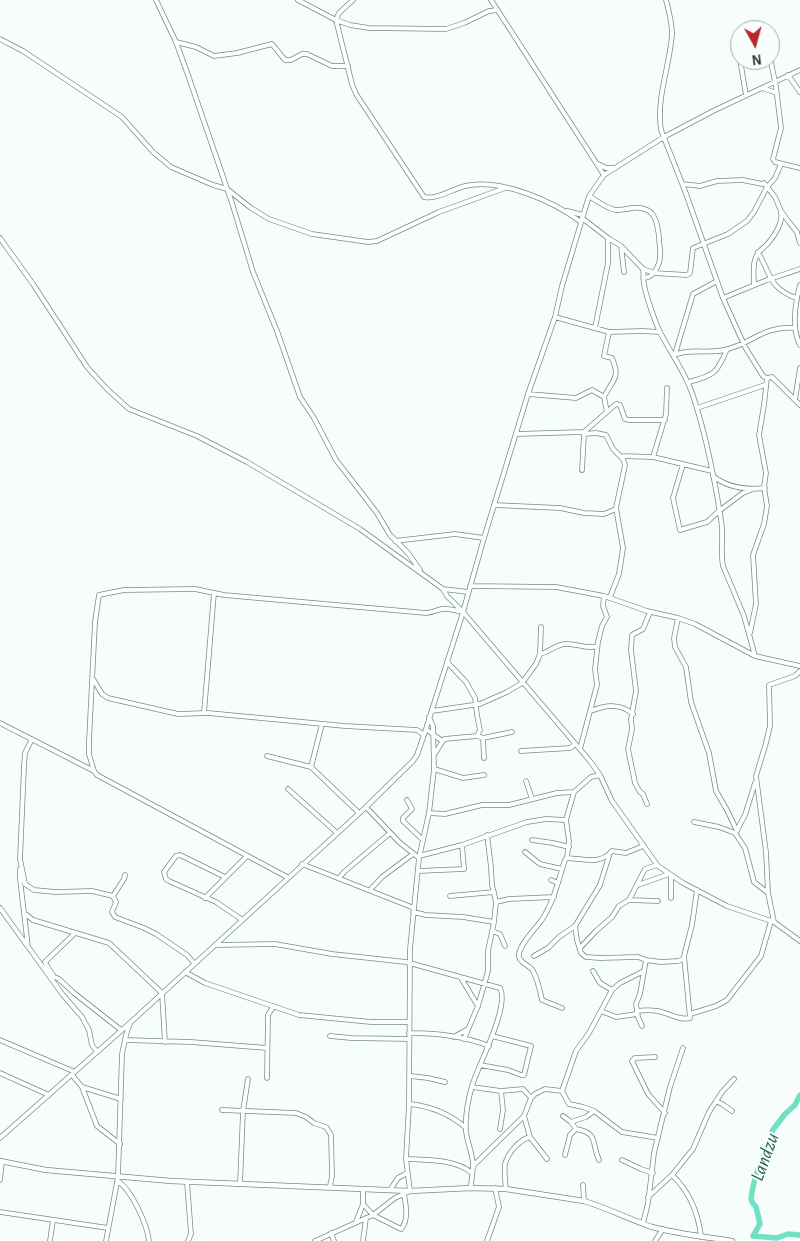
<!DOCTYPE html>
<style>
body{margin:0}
#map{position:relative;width:800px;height:1241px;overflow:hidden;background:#f7fdfb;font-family:"Alegreya Sans",sans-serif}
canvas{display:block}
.north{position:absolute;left:730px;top:20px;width:50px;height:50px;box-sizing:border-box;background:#f7fdfb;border:1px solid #a5aeab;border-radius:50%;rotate:173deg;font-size:14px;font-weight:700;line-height:20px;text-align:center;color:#2a3733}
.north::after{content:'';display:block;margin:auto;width:18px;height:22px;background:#b7272c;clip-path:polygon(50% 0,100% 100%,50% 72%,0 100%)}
</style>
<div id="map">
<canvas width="800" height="1241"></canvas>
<div class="north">N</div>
</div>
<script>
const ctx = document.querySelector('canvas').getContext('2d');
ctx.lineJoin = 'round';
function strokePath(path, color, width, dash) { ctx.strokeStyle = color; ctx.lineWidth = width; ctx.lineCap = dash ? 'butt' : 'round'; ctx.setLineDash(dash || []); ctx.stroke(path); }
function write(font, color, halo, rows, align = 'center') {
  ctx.font = font + ' "Alegreya Sans",sans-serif'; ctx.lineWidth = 4; ctx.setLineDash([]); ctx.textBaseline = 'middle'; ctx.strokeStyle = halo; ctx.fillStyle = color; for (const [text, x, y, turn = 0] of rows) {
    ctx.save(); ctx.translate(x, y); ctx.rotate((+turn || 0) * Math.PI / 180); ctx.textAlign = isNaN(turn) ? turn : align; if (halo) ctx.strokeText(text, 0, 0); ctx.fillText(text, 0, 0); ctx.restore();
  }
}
const river = new Path2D(`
 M 800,1095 L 795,1105 L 785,1114 L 772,1131 L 773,1143 C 761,1156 754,1179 751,1198 L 752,1202 L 756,1207 L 760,1224 L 753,1236 L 777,1238 L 788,1234 L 800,1235`);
const minor = new Path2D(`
 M 156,0 L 176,42 L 188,75 L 232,203 L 253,272 L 277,331 L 300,397 L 314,418 L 336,460 L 377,513 L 390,535 L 408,553 L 420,570
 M 298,0 L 336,20 L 350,25 L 369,28 L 446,29 L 464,23 L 489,11 L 498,10
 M 353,0 L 339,13 L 336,20 L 352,84 L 356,94 L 424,197 C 436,200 453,189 465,186 C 501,178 553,201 581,222
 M 491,0 L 604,175
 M 666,0 C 669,11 672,23 672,34 C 670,66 656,97 661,130 L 685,191 L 723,298 L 745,347 L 763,376 L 767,378 L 772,377 L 800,405
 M 0,39 L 23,51 L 122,117 L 153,152 L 171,167 L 213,185 L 227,189 L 251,208 L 269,219 L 312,234 L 368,242 L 377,241 L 439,212 L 505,188
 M 176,42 L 196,47 L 214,56 L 237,53 L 272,44 L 285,60 L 291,60 L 302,54 L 307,54 L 332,66 L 348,66
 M 740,43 L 738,48 L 746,95
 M 770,57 L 776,87 L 781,128 L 773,159 L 775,162 L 800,168
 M 788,75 L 800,92
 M 762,88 L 777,93
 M 598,164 L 606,168 L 615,168
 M 683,184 L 700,186 L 717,181 L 743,180 L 762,184 L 764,183 L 775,197 L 781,211 L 789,222 L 797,232 L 800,243
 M 589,196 C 598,202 606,208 616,210 C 622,210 627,209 632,208 C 654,206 657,219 659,237 C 659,246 662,254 659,263 C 656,271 652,278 643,278
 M 567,211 L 583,215
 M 582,218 L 608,238 L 621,246 L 643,269 L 654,273 L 687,275 L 690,273 L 693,248 L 728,234 L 747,221 L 754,212 L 767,187 L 775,178 L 781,164
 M 0,238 L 33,284 L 87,367 L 107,389 L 129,409 L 197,436 L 247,462 L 360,529 L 443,589 L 447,596 L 463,612 L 590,761 L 600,775 L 612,801 L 658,866 L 683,883 L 727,906 L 774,922 L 800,941
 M 621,246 L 624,272
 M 758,252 C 771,275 769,288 796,298
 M 643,269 C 644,274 643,279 644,284 C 645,293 656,325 661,334 C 673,357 688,377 695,402 C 707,440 715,481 721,520 C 724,536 720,551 723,566 L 744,616 L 755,656
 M 754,285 C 754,275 752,265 756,257 C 759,249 765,248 769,242 C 775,235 783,222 781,213
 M 800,285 C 795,304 791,327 800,345
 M 723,298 L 767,280 L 800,269
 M 555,317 L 609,332 L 642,331 L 660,332
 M 595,328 L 608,263 L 608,238
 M 675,354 L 693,294 L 717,281
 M 674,355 C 689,348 708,354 724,350 C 752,344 762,326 794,328
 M 689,382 C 714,375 717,374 727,349
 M 528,394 L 576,398 L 592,390 L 604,397 L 607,412
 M 604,397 C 612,380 621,379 612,358 L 604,356 L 609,332
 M 795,400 L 800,368
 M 697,408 L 765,385
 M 516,434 L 584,432 L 616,404 L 620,405 L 625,419 L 629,420 L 665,420
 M 584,434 L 596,433 L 606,435 L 613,449 L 623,459 L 625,465 L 616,508 L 623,548 L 619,574 L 610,597
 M 620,456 L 653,457 L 712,471
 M 653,457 L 666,414 L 667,388
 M 683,464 L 673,498 L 680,530 L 707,522 L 719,511 L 743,493 L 753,489
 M 582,470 L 584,434
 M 713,476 C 728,488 746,490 765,488
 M 494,505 L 560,508 L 584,513 L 604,514 L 616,509
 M 395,541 L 455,534 L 484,538
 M 470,586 L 556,587 L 604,596 L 647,611 L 678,618 L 695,624 L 755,656 L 800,666
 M 443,589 L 468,592
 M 678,618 L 674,638 L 675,647 L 686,667 L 691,702 L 709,753 L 716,791 L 727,810 L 737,831
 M 750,633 L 756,604 L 753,555 L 764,524 L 767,506 L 764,487 L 766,473 L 759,435 L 764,405 L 767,378
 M 540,654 C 550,652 556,644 566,644 C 576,643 588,650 597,646
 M 447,662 L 466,682 L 475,698 L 477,715 L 480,730 L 477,736
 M 93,679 L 102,694 L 108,698 L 178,714 L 208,713 L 345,726 L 417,730 L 424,735
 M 432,711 L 480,704 L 507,692 L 522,683 L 536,664 L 540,654 L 541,627
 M 591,711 C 606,705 620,703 633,714
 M 204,713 L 214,593
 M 0,723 L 94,771 L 97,775 L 287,877
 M 322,724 L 311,767 L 358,812
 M 426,729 L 442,741
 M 483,738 L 484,758
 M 580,749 L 597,685 L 595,669 L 598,642 L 602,626 L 607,617 L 603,606 L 604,596
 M 521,751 L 570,748 L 573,746 L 574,743
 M 434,755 L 444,739 L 477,736 L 483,738 L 512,732
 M 267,756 L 311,767
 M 434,769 L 463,778 L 484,775
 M 94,771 L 89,754 L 89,741 L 95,622 L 99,595 L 124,590 L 195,589 L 224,595 L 426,613 C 432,613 436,610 442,609 C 449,608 456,611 463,612
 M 526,781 L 532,799
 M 288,789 L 336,832
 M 407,800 L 412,809 L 403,818 L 403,821 L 423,840
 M 647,804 L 643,794 L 640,792 L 635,783 L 628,749 L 632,729 L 631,719 L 636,691 L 631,650 L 632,635 L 643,629 L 650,612
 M 366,807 L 399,842 L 419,858
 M 429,813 L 445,814 L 482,805 L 509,805 L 557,793 L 574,792 L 591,777 L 600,775
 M 694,822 L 719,827 L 735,833 L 745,848 L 754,882 L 768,893
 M 736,832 L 745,815 L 755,783
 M 532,840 L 553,843 L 569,847
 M 525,852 L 540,864 L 562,869
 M 419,856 L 462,845 L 527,822 L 546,819 L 566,820
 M 567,858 L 569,841 L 566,820 L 574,792
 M 20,859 L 25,884 L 34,890 L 56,892 L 92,891 L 113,896 L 116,902 L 112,912 L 115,917 L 144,928 L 156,934 L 187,955 L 194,963
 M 20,860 L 24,766 L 25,753 L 32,739
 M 302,864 L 414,908
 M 20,869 L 20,879 L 28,947
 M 418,871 L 464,869 L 462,845
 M 225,877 L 180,855 L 176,856 L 164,872 L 166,879 L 169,881 L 216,902 L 241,919
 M 339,878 L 344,872 L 390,833
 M 551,880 L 558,883
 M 638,885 L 669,874
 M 370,890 L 382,877 L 413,854
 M 113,896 L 124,879 L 125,875
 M 450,896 L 494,892
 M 205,898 L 247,856
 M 671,898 L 671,875
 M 629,900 L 658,901
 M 496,902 L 509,899 L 554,897
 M 0,908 L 63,995 L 82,1017 L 89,1030 L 92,1045 L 97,1052
 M 413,912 L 426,915 L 463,917 L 494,922
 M 24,913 L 33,920 L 109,943 L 162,993 L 165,1042
 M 774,922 L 768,893 L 766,852 L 756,776 L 766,743 L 770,726 L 769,685 L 795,676 L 800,671
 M 575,926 L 577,940 L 581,953 L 586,957 L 600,958 L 638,957 L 646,960 L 661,962 L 678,961 L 684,959
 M 492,931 L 500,934 L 505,946
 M 215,945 L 275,944 L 332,954 L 406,962 L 500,988 C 510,1007 478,1065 472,1086 C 468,1100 465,1117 466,1131 C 467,1143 473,1154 473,1165 C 473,1173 471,1181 471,1188
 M 580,948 L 596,931 L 612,917 L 619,906 L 629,900 L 645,869 L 657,865
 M 534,956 L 548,948 L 559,937 L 575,926 L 600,885 L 609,856
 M 593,971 L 600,983 L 612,990
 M 185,972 L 205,983 L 299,1015 L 371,1022 L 409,1022
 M 48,974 L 59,979 L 74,993 L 121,1030
 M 53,975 L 48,968 L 45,962 L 75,933
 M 461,978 L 478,1006
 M 562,1008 L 542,1000 C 540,991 538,980 533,971 C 530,965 521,964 519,957 C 517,947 535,929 541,921 C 554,902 558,881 565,860 L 567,858 C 585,859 600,865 612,851 L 626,853 L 643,846
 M 601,1011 L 616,1017 L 637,1014
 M 637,1011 C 644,1010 650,1010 658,1011 C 668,1013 680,1021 690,1018 L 684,956 L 692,925 L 697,890
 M 690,1014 L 716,1006 L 727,1000 L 761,956 L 771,921
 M 642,1026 L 638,1017 L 636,1004 L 640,994 L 646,960
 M 409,1033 C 435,1033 464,1036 489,1046
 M 330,1036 L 351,1038 L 409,1039
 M 454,1037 L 468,1029
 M 464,1039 L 478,1006 L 488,971 L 488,951 L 494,922 L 496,902 L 492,885 L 491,867 L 487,835
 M 0,1040 L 75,1072
 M 125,1040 L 191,1042 L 267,1048
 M 655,1057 L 635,1058 L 632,1061 L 648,1094 L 665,1113
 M 480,1065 L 508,1070 L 521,1075 L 524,1075 L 531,1046 L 492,1036
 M 0,1073 L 49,1095
 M 72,1075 L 82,1087 L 121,1099
 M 410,1076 L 428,1078 L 445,1082
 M 267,1078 L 268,1015 L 273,1007
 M 82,1087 L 97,1126 L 120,1144
 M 472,1087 L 501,1091 L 523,1089 L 531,1098
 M 716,1101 L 722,1104 L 732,1111
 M 409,1104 C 430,1106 450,1114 466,1128
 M 222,1110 L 296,1113 L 306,1117 L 314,1123 L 326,1127 L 331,1135 L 332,1176 L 330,1186
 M 594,1111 L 583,1107 L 569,1104 L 562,1091 L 576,1051 L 589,1033 L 612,990 L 620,983 L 644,971
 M 524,1116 L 530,1137 L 547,1159
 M 563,1116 L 571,1122 L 576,1129 L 570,1135 L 565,1155
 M 571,1122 L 586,1117 L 594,1111 L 622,1132 L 658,1138
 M 500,1129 L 503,1110 L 501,1091
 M 576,1129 C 599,1133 591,1143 599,1160
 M 0,1138 L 131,1022 L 366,807 L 413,761 L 417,755 L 424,735 L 463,612 L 484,538 L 528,394 L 555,317 L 562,286 L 589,196 L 604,175 L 664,137 L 713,111 L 800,70
 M 406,1159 C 427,1160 455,1159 472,1173
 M 622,1160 L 641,1169 L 653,1173
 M 473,1166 L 524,1116 L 531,1098 L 535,1094 L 545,1089 L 562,1091
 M 672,1175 C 690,1192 698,1212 701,1236
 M 0,1180 L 2,1161
 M 118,1181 C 132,1191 147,1224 149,1241
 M 187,1182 L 191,1234 L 188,1241
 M 240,1184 L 243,1111 L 248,1079
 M 583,1185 L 584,1201
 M 506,1189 C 505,1181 504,1172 505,1164 C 508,1153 519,1140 530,1137
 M 390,1190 L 398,1178 L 407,1173
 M 648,1197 L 672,1175 L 693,1149 L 709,1112 L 722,1092 L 734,1079
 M 363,1204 L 373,1215 L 401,1229 C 409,1221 406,1205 404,1194
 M 0,1212 L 108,1228
 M 356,1222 L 363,1204 L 363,1189
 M 643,1223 L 648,1203 L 654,1153 L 670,1087 L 683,1048
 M 331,1233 L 334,1241
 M 50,1241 L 53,1220
 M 106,1241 L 118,1177 L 122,1054 L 126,1035 L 130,1023
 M 315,1241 L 373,1215 L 395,1198 L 410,1191 L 406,1159 L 409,1104 L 410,949 L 419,858 L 429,813 L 434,769 L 433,726 L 429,717
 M 363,1241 L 366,1218
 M 487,1241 L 499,1207 L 495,1188
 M 655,1241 L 663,1229`);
const major = new Path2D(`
 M 0,1161 L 46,1170 L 171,1181 L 410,1191 L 471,1188 L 506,1189 L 584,1201 C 607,1208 629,1219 652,1227 C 678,1234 706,1237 732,1241`);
const waterNames = [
 ["Landzu",765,1157,-70]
];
strokePath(river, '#71e1c5', 5.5);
strokePath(minor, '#718f86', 5.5);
strokePath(major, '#718f86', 6);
strokePath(minor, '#fff', 4);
strokePath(major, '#fff', 4.5);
write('italic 19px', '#2a5b4e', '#f7fdfb', waterNames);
</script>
